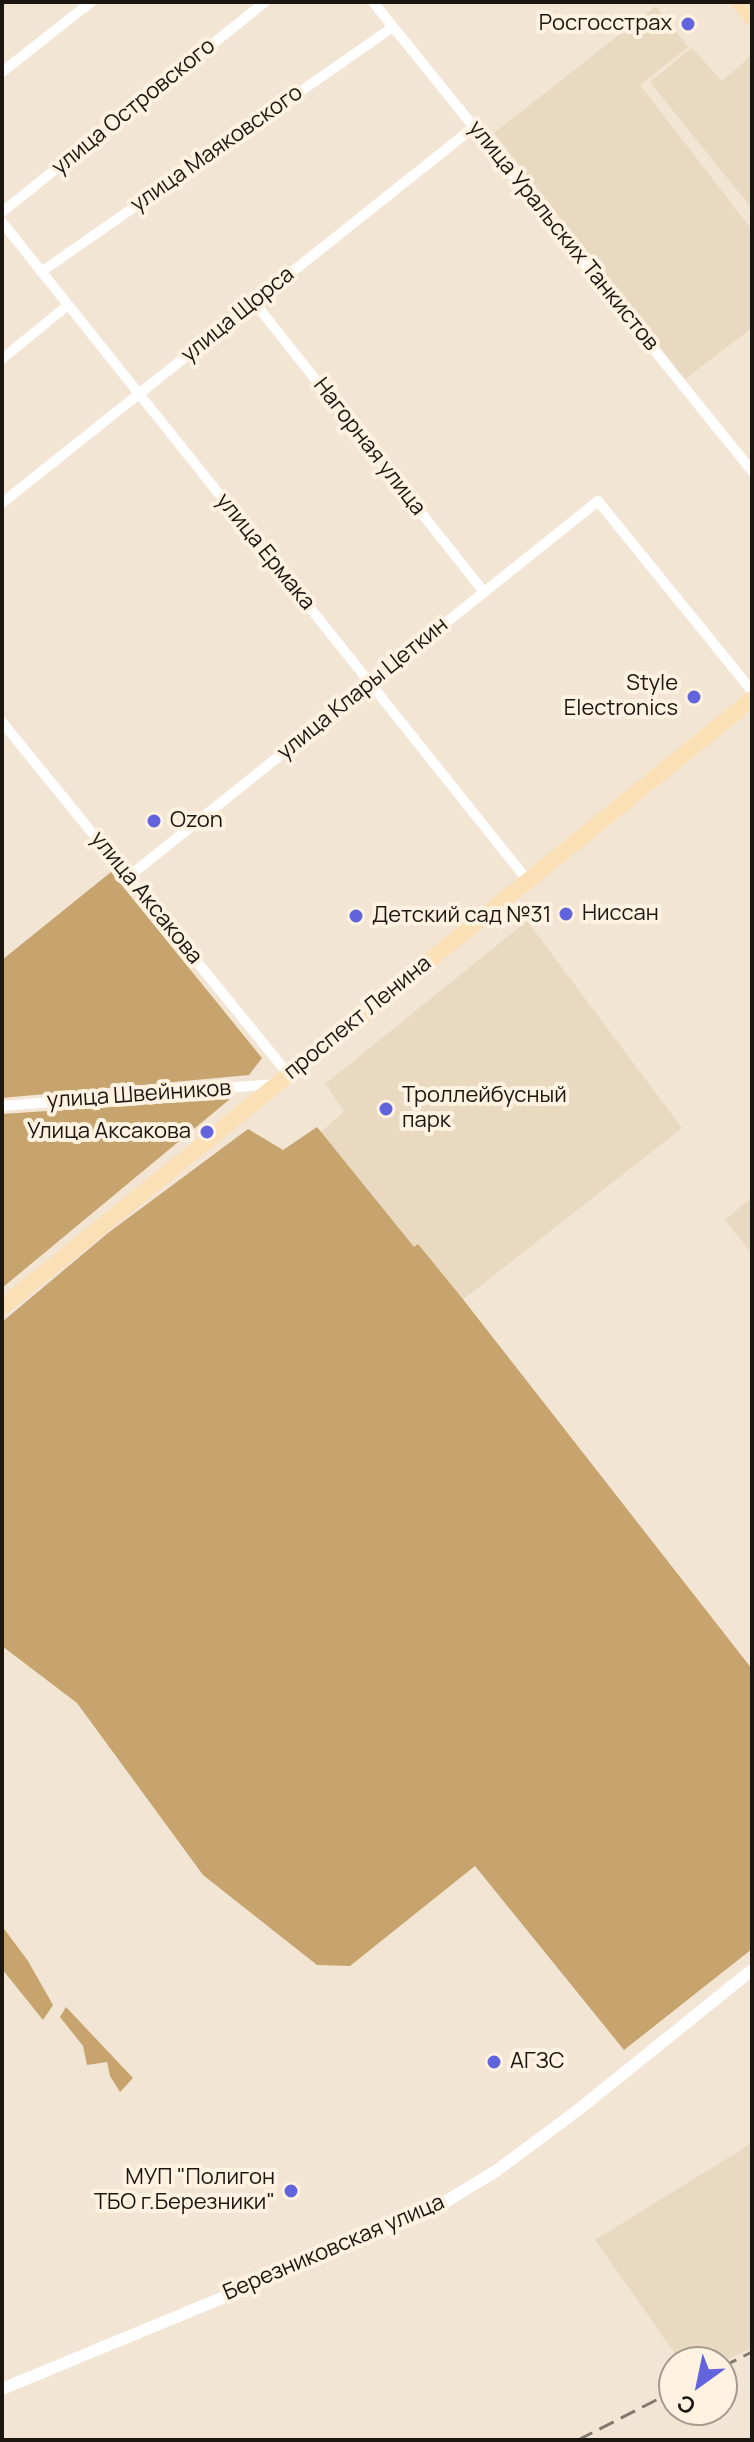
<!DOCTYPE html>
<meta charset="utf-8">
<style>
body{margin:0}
#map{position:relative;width:754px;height:2442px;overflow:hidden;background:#f2e5d4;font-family:Manrope,sans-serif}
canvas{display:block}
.frame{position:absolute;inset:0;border:4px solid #1b1710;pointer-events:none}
.north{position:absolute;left:658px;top:2346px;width:80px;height:80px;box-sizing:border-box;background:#fff2e1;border:2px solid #a49a8d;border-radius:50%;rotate:213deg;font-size:22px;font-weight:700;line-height:32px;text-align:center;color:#1b1710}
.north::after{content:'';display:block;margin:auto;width:28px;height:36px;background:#6264dd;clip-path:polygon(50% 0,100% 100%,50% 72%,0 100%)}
</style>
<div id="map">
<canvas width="754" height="2442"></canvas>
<div class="frame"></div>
<div class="north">С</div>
</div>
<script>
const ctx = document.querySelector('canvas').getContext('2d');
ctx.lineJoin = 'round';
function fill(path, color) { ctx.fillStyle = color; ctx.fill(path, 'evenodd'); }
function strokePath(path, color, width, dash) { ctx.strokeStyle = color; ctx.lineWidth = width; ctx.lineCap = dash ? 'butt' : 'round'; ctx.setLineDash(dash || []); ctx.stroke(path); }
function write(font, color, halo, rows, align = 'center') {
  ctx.font = font + ' Manrope,sans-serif'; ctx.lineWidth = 8; ctx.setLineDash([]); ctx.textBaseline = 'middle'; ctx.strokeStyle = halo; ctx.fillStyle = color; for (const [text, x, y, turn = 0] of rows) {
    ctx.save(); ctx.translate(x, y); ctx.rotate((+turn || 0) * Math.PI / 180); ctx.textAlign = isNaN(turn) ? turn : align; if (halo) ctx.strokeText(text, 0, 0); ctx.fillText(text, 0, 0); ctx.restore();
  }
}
const built = new Path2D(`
 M 656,6 L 688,47 L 640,85 L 752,230 L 752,328 L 685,379 L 494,133 Z
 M 692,48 L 722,81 L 752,55 L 752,209 L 650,82 Z
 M 527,921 L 682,1128 L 456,1305 L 319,1134 L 344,1111 L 325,1084 Z
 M 752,1197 L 752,1254 L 725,1220 Z
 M 752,2143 L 752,2348 L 722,2362 L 681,2362 L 595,2240 Z`);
const forest = new Path2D(`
 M 111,872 L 262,1058 L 249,1075 L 2,1098 L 2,960 Z
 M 230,1099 L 2,1288 L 2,1114 Z
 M 317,1127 L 414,1247 L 418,1244 L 462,1298 L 752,1669 L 752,1949 L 624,2050 L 475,1866 L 350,1966 L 317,1965 L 203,1875 L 77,1703 L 2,1646 L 2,1322 L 108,1233 L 248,1129 L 283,1150 Z
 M 2,1926 L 28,1961 L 53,2005 L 43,2020 L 2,1969 Z
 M 66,2007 L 133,2078 L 120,2092 L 110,2076 L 107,2062 L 87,2065 L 83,2046 L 60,2017 Z`);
const minor = new Path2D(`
 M 373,2 L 752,471
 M 2,72 L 91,2
 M 2,212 L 265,2
 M 2,222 L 528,881
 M 41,272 L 393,27
 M 254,302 L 484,592
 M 2,359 L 68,305
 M 2,503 L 474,127
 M 2,722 L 289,1075
 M 128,877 L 598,501 L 752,691
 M 2,1106 L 275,1084`);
const tertiary = new Path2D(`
 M 2,2389 L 425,2214 L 496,2171 L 578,2110 L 752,1970`);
const primary = new Path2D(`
 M 739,2 L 752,18
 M 2,1307 L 752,699`);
const rail = new Path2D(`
 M 722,2367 L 752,2352
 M 578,2440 L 674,2391`);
const markers = [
 [688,24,8,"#6264dd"],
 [694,697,8,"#6264dd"],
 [154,821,8,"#6264dd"],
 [566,914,8,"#6264dd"],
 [356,916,8,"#6264dd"],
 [386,1109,8,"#6264dd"],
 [207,1132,8,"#6264dd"],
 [494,2062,8,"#6264dd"],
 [291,2191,8,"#6264dd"]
];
const poiNames = [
 ["Росгосстрах",672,24,"right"],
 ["Style",678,684,"right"],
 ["Electronics",678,709,"right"],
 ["Ozon",170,821],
 ["Ниссан",582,914],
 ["Детский сад №31",372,916],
 ["Троллейбусный",402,1096],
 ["парк",402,1121],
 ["Улица Аксакова",191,1132,"right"],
 ["АГЗС",510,2062],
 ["МУП \"Полигон",275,2178,"right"],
 ["ТБО г.Березники\"",275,2203,"right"]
];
const streetNames = [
 ["улица Островского",134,107,-39],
 ["улица Маяковского",217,149,-35],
 ["улица Уральских Танкистов",563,236,51],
 ["улица Щорса",238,315,-39],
 ["Нагорная улица",369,447,52],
 ["улица Ермака",265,552,51],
 ["улица Клары Цеткин",363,689,-39],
 ["улица Аксакова",146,898,51],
 ["проспект Ленина",358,1018,-39],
 ["улица Швейников",139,1095,-4],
 ["Березниковская улица",334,2248,-23]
];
fill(built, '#ead9c1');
fill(forest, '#c7a36e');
strokePath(minor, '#fff', 10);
strokePath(tertiary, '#fff', 12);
strokePath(primary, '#fbdfb5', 16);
strokePath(rail, '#827a6e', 3, [16, 8]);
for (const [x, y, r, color] of markers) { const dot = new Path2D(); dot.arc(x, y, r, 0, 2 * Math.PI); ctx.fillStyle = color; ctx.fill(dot); strokePath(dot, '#fff2e1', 3); }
write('22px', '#1b1710', '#fff2e1', poiNames, 'left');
write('22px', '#1b1710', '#fff2e1', streetNames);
</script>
